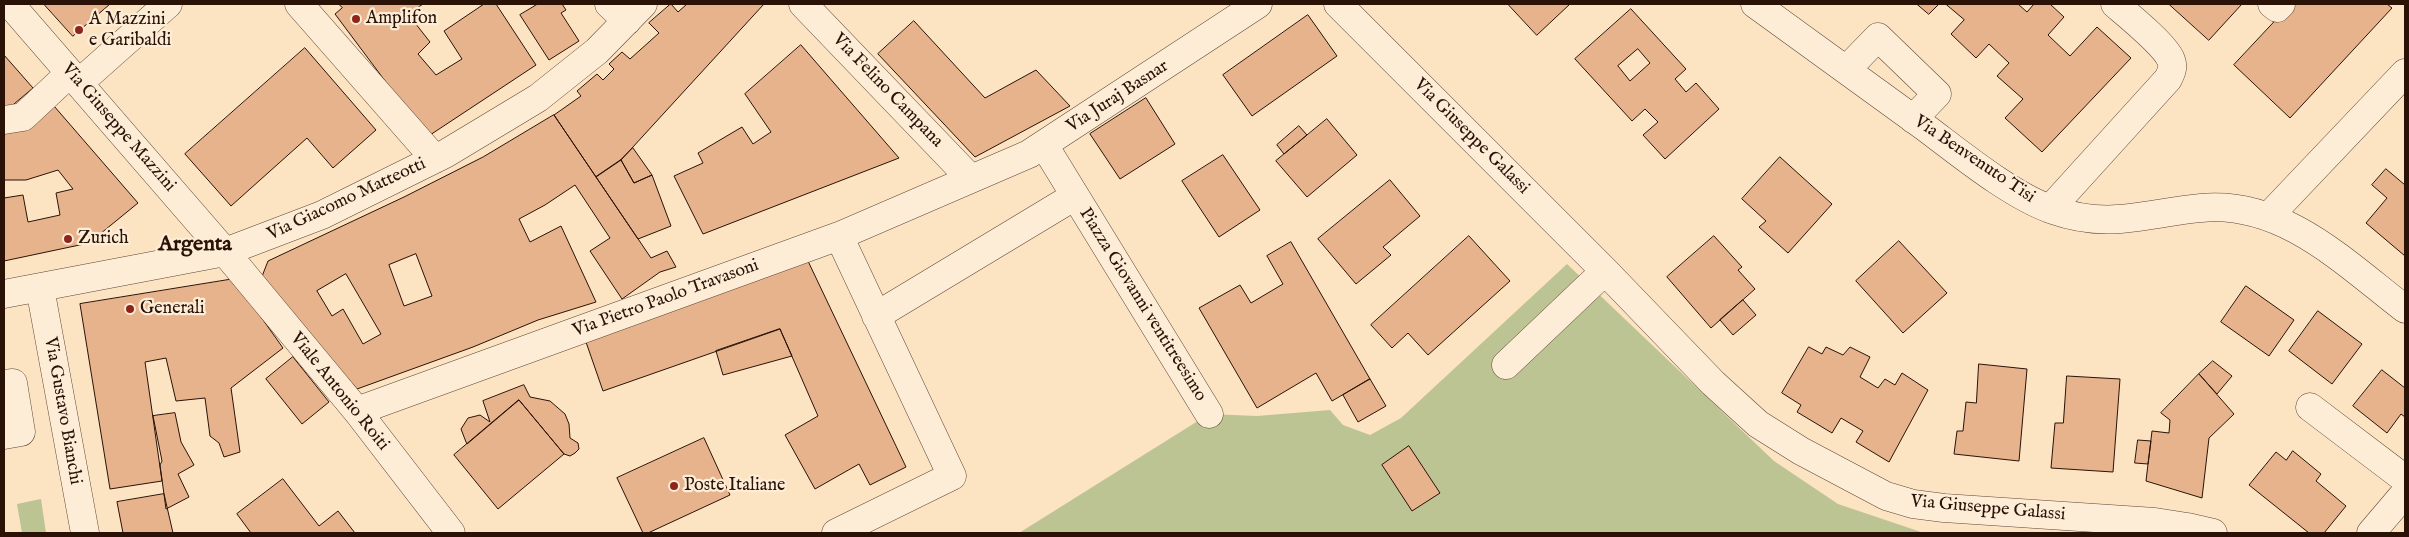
<!DOCTYPE html>
<style>
body{margin:0}
#map{position:relative;width:2409px;height:537px;overflow:hidden;background:#fce3c2;font-family:"IM FELL English",serif}
canvas{display:block}
.frame{position:absolute;inset:0;border:5px solid #2a1207;pointer-events:none}
</style>
<div id="map">
<canvas width="2409" height="537"></canvas>
<div class="frame"></div>
</div>
<script>
const ctx = document.querySelector('canvas').getContext('2d');
ctx.lineJoin = 'round';
function fill(path, color) { ctx.fillStyle = color; ctx.fill(path, 'evenodd'); }
function strokePath(path, color, width, dash) { ctx.strokeStyle = color; ctx.lineWidth = width; ctx.lineCap = dash ? 'butt' : 'round'; ctx.setLineDash(dash || []); ctx.stroke(path); }
function write(font, color, halo, rows, align = 'center') {
  ctx.font = font + ' "IM FELL English",serif'; ctx.lineWidth = 4.5; ctx.setLineDash([]); ctx.textBaseline = 'middle'; ctx.strokeStyle = halo; ctx.fillStyle = color; for (const [text, x, y, turn = 0] of rows) {
    ctx.save(); ctx.translate(x, y); ctx.rotate((+turn || 0) * Math.PI / 180); ctx.textAlign = isNaN(turn) ? turn : align; if (halo) ctx.strokeText(text, 0, 0); ctx.fillText(text, 0, 0); ctx.restore();
  }
}
const green = new Path2D(`
 M 1567,264 L 1774,461 L 1838,504 L 1924,533 L 1019,533 L 1209,414 L 1257,416 L 1330,410 L 1343,425 L 1370,435 L 1401,418 Z
 M 41,499 L 46,533 L 22,533 L 17,504 Z`);
const building = new Path2D(`
 M 44,4 L 110,4 L 73,36 Z
 M 339,4 L 423,4 L 408,14 L 430,42 L 418,54 L 436,75 L 462,59 L 444,31 L 484,4 L 496,4 L 536,65 L 427,137 L 335,14 L 342,8 Z
 M 538,4 L 562,4 L 566,10 L 561,13 L 579,41 L 549,60 L 520,15 Z
 M 671,4 L 678,12 L 687,4 L 764,4 L 621,160 L 596,177 L 554,115 L 581,96 L 577,91 L 597,74 L 603,80 L 614,69 L 609,64 L 622,52 L 630,59 L 659,33 L 649,23 Z
 M 1508,4 L 1570,4 L 1537,35 Z
 M 1917,4 L 1939,4 L 1929,14 Z
 M 1946,4 L 2018,4 L 2027,12 L 2034,4 L 2050,4 L 2064,17 L 2048,35 L 2070,56 L 2097,27 L 2131,58 L 2042,152 L 2005,118 L 2023,99 L 1997,76 L 2009,63 L 1989,44 L 1976,58 L 1951,34 L 1964,20 Z
 M 2169,4 L 2242,4 L 2209,40 Z
 M 2291,4 L 2387,4 L 2392,8 L 2290,118 L 2234,65 Z
 M 1631,9 L 1686,69 L 1675,79 L 1686,92 L 1696,83 L 1719,109 L 1665,159 L 1643,135 L 1658,122 L 1645,109 L 1632,121 L 1575,59 ZM 1638,49 L 1650,63 L 1630,81 L 1618,66 Z
 M 1308,15 L 1337,56 L 1252,116 L 1223,75 Z
 M 914,21 L 985,98 L 1036,70 L 1070,106 L 975,157 L 878,54 Z
 M 801,45 L 899,158 L 703,234 L 674,176 L 703,163 L 698,153 L 742,127 L 753,144 L 771,132 L 745,94 Z
 M 305,48 L 376,130 L 333,168 L 307,138 L 231,206 L 185,154 Z
 M 4,55 L 33,88 L 8,109 L 4,110 Z
 M 1146,98 L 1175,144 L 1120,179 L 1090,134 Z
 M 54,106 L 138,203 L 89,243 L 4,261 L 4,198 L 23,195 L 28,222 L 60,215 L 56,193 L 73,189 L 58,170 L 26,180 L 4,180 L 4,133 L 29,129 Z
 M 554,115 L 651,258 L 667,251 L 676,267 L 660,272 L 622,299 L 590,251 L 610,238 L 575,185 L 545,205 L 519,219 L 530,242 L 561,226 L 596,302 L 538,320 L 473,347 L 357,389 L 261,279 L 268,261 L 404,197 L 483,157 ZM 416,254 L 432,296 L 404,306 L 389,265 ZM 346,274 L 381,334 L 363,344 L 343,309 L 332,316 L 317,291 Z
 M 1327,119 L 1357,155 L 1307,197 L 1276,161 Z
 M 1299,126 L 1307,135 L 1284,154 L 1277,145 Z
 M 633,148 L 652,175 L 634,183 L 621,160 Z
 M 1223,155 L 1260,210 L 1219,237 L 1182,181 Z
 M 1780,157 L 1832,204 L 1788,253 L 1759,227 L 1766,221 L 1742,199 Z
 M 621,160 L 634,183 L 652,175 L 671,226 L 638,239 L 596,177 Z
 M 2386,169 L 2405,185 L 2405,256 L 2366,223 L 2387,198 L 2372,185 Z
 M 1390,180 L 1420,216 L 1383,247 L 1391,255 L 1356,284 L 1318,239 Z
 M 1469,236 L 1510,281 L 1428,355 L 1408,333 L 1392,348 L 1371,325 Z
 M 1714,236 L 1742,267 L 1738,270 L 1755,289 L 1711,328 L 1667,277 Z
 M 1899,241 L 1947,293 L 1903,333 L 1856,281 Z
 M 1291,242 L 1370,379 L 1332,401 L 1316,373 L 1257,408 L 1199,308 L 1240,285 L 1251,303 L 1283,284 L 1267,256 Z
 M 807,259 L 906,467 L 870,485 L 859,464 L 815,489 L 785,435 L 818,416 L 780,329 L 603,391 L 586,342 Z
 M 234,279 L 283,348 L 231,388 L 240,452 L 224,457 L 219,443 L 210,436 L 205,398 L 176,401 L 166,358 L 145,362 L 162,481 L 110,489 L 80,304 Z
 M 2246,286 L 2294,320 L 2269,356 L 2221,322 Z
 M 1743,300 L 1756,315 L 1733,335 L 1720,320 Z
 M 2318,311 L 2362,344 L 2332,384 L 2289,351 Z
 M 780,329 L 792,356 L 723,375 L 716,351 Z
 M 1809,347 L 1822,354 L 1826,347 L 1843,355 L 1850,347 L 1870,357 L 1860,377 L 1878,388 L 1885,379 L 1895,385 L 1902,373 L 1928,390 L 1889,462 L 1856,442 L 1863,431 L 1841,418 L 1832,433 L 1797,412 L 1801,405 L 1782,393 Z
 M 293,357 L 329,402 L 302,424 L 266,379 Z
 M 2213,361 L 2232,376 L 2217,394 L 2199,374 Z
 M 1979,364 L 2027,369 L 2019,461 L 1954,454 L 1957,431 L 1963,431 L 1966,402 L 1976,403 Z
 M 2382,370 L 2405,388 L 2405,417 L 2401,414 L 2387,433 L 2353,406 Z
 M 2199,374 L 2234,414 L 2209,438 L 2202,498 L 2146,481 L 2152,431 L 2169,433 L 2170,420 L 2161,413 Z
 M 2067,376 L 2120,379 L 2113,472 L 2051,468 L 2055,423 L 2063,423 Z
 M 1370,379 L 1386,406 L 1358,422 L 1343,395 Z
 M 524,385 L 530,397 L 550,401 L 565,414 L 569,424 L 570,438 L 578,443 L 579,449 L 575,453 L 570,456 L 564,454 L 519,400 L 467,444 L 466,442 L 461,429 L 468,418 L 480,415 L 490,422 L 483,401 Z
 M 519,400 L 564,454 L 498,509 L 454,455 Z
 M 175,413 L 181,442 L 194,465 L 178,474 L 189,497 L 166,509 L 160,465 L 162,461 L 153,416 Z
 M 704,438 L 730,495 L 648,533 L 643,533 L 617,478 Z
 M 2138,440 L 2151,441 L 2148,464 L 2135,463 Z
 M 1409,446 L 1440,493 L 1412,511 L 1382,465 Z
 M 2293,451 L 2321,474 L 2316,481 L 2346,506 L 2324,533 L 2309,533 L 2249,485 L 2276,452 L 2286,460 Z
 M 283,479 L 319,526 L 338,511 L 355,533 L 251,533 L 237,514 Z
 M 164,494 L 173,533 L 123,533 L 117,502 Z`);
const minor = new Path2D(`
 M 10,4 L 225,252 L 357,411 L 451,533
 M 299,4 L 435,159
 M 609,4 L 627,21
 M 803,4 L 971,179
 M 1338,4 L 1605,271 L 1713,383 L 1758,424 L 1801,451 L 1886,496 L 1913,504 L 1944,508 L 2155,522 L 2187,527 L 2213,533
 M 1755,4 C 1812,45 1869,87 1926,128 C 1962,155 2012,196 2053,210 C 2110,230 2145,213 2201,208 C 2283,200 2345,263 2405,309
 M 2272,4 L 2277,8 L 2281,4
 M 1846,70 L 1878,37 L 1937,94 L 1913,119
 M 79,83 L 168,4
 M 4,120 L 23,117 L 70,73
 M 1044,145 L 1209,414
 M 2050,209 L 2168,79 C 2171,73 2174,67 2171,60 C 2165,45 2129,16 2115,4
 M 2269,216 L 2405,73
 M 40,288 L 85,533
 M 4,294 L 225,252 L 322,215 L 445,154 L 538,98 L 597,51 L 643,4
 M 876,316 L 1075,196
 M 1506,365 L 1605,271
 M 4,384 L 13,383 L 21,432 L 4,435
 M 2310,407 L 2405,479
 M 357,411 L 839,236 L 1029,154 L 1258,4
 M 836,533 L 952,476 L 839,236
 M 2371,533 L 2405,493`);
const markers = [
 [356,19,5,"#8f2418"],
 [79,30,5,"#8f2418"],
 [68,239,5,"#8f2418"],
 [130,309,5,"#8f2418"],
 [674,486,5,"#8f2418"]
];
const poiNames = [
 ["Amplifon",366,19],
 ["A Mazzini",89,20],
 ["e Garibaldi",89,41],
 ["Zurich",78,239],
 ["Generali",140,309],
 ["Poste Italiane",684,486]
];
const streetNames = [
 ["Via Felino Campana",887,91,46],
 ["Via Juraj Basnar",1118,97,-33],
 ["Via Giuseppe Mazzini",118,128,49],
 ["Via Giuseppe Galassi",1471,137,45],
 ["Via Benvenuto Tisi",1974,160,34],
 ["Via Giacomo Matteotti",347,200,-25],
 ["Via Pietro Paolo Travasoni",666,299,-20],
 ["Piazza Giovanni ventitreesimo",1142,305,58],
 ["Viale Antonio Roiti",339,392,51],
 ["Via Gustavo Bianchi",62,411,80],
 ["Via Giuseppe Galassi",1988,509,5]
];
const districtNames = [
 ["Argenta",195,245]
];
fill(green, '#bdc494');
fill(building, '#e6b38c');
strokePath(building, '#2a1207', 1);
strokePath(minor, '#5e4636', 29);
strokePath(minor, '#fdedd7', 28);
for (const [x, y, r, color] of markers) { const dot = new Path2D(); dot.arc(x, y, r, 0, 2 * Math.PI); ctx.fillStyle = color; ctx.fill(dot); strokePath(dot, '#fdedd7', 2); }
write('18px', '#2a1207', '#fdedd7', poiNames, 'left');
write('18px', '#2a1207', '#fdedd7', streetNames);
write('bold 22px', '#2a1207', '#fdedd7', districtNames);
</script>
